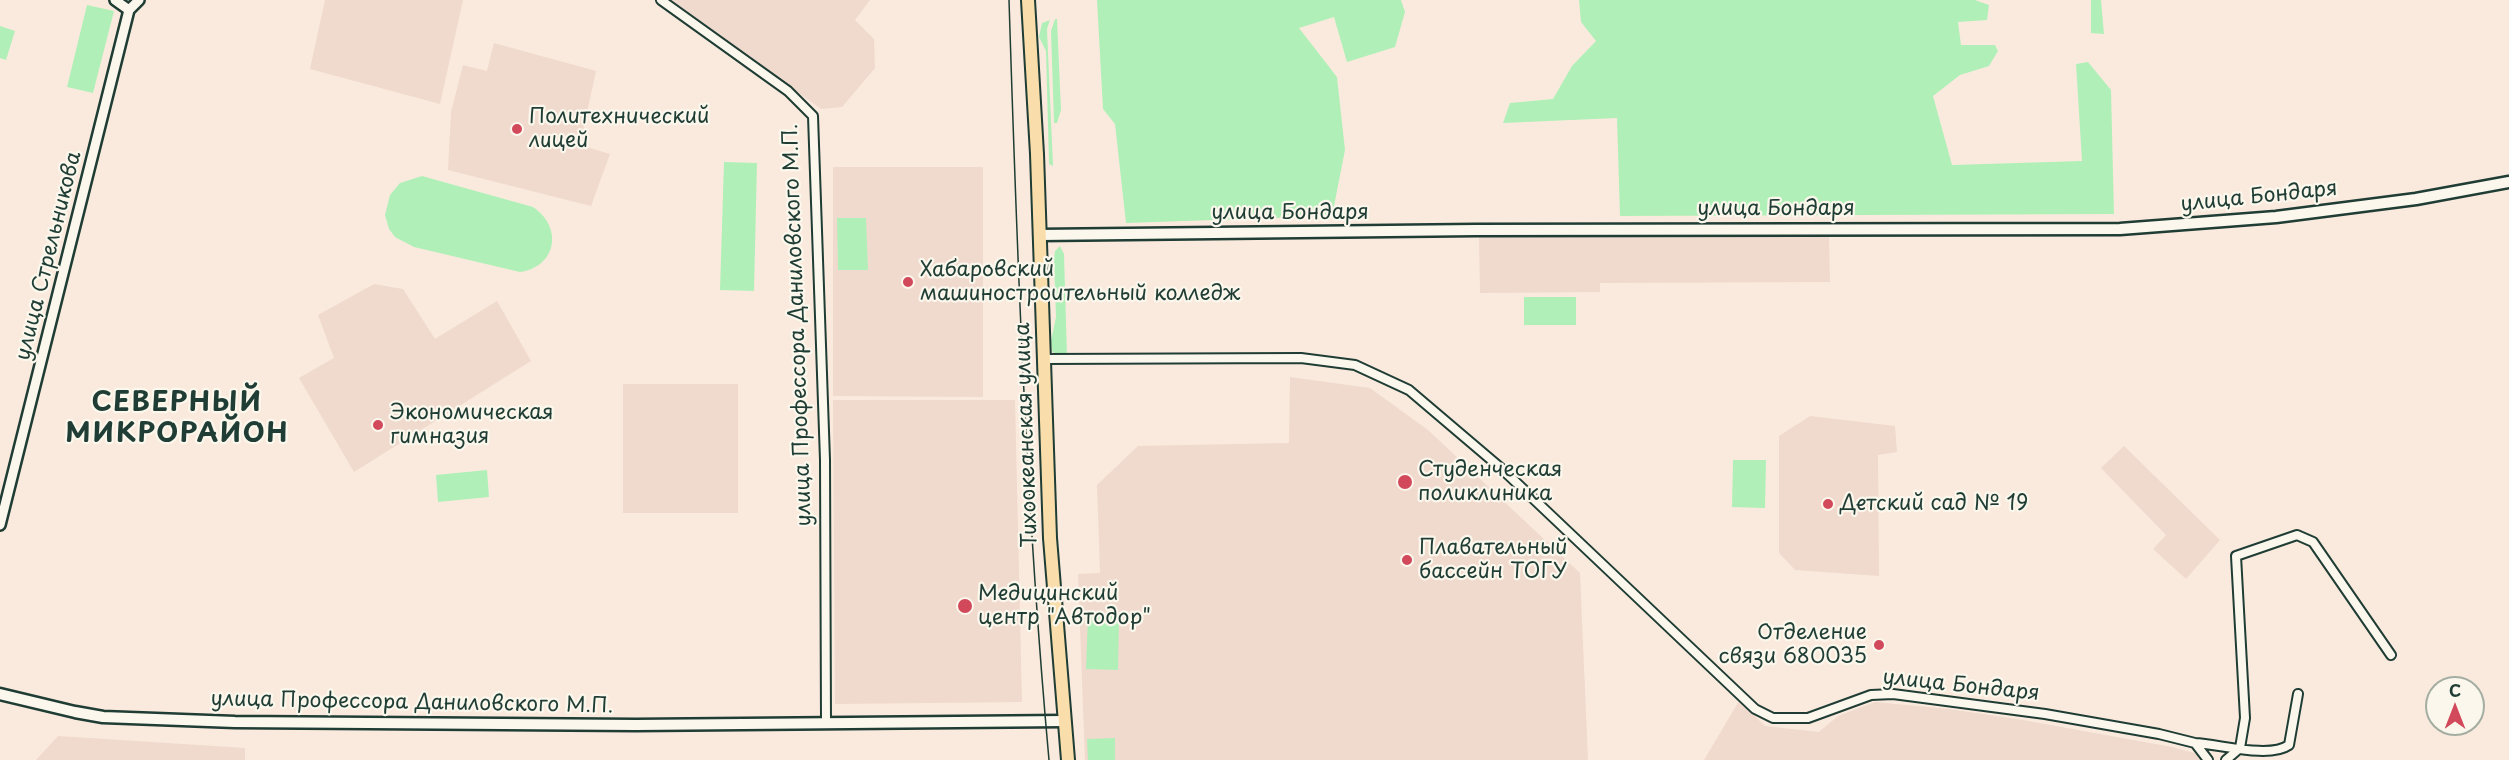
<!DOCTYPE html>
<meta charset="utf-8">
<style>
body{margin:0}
#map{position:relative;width:2509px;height:760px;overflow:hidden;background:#faeadd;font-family:"Playpen Sans",sans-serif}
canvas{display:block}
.north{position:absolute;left:2425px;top:676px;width:60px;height:60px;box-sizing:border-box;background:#fbf7ec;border:2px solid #a3ada2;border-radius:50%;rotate:0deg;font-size:16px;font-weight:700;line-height:24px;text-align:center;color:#1f3d34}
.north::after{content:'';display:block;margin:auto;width:21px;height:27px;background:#d1495b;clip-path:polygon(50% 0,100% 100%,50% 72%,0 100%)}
</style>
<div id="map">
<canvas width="2509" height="760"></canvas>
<div class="north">С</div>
</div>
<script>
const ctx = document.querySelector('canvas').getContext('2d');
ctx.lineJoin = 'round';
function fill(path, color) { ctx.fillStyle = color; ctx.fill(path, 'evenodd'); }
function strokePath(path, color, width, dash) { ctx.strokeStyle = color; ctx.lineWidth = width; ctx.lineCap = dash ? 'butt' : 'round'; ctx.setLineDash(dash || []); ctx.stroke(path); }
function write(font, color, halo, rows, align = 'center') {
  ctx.font = font + ' "Playpen Sans",sans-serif'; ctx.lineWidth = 4.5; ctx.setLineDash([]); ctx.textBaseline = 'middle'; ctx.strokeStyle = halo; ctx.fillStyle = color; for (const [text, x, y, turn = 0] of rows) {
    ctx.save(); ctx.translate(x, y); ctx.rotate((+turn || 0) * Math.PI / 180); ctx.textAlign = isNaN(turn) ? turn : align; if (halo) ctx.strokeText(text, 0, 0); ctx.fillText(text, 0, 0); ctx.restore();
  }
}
const built = new Path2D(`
 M 325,0 L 463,0 L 440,104 L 310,69 Z
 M 671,0 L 870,0 L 855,20 L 874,39 L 875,68 L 842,107 L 821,109 Z
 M 494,43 L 596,71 L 580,145 L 610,154 L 591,206 L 448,170 L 451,112 L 463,65 L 487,71 Z
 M 833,167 L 983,167 L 983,397 L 833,396 Z
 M 1829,233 L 1830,282 L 1600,283 L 1600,292 L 1480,293 L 1479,236 Z
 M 374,284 L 403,289 L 435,339 L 497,301 L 531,361 L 354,472 L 299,378 L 334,358 L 318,315 Z
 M 1290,377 L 1370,388 L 1428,430 L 1580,573 L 1588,760 L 1085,760 L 1078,574 L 1100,573 L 1097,485 L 1138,446 L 1289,443 Z
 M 623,384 L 738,384 L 738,513 L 623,513 Z
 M 833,400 L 1015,400 L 1022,702 L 835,704 Z
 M 1810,416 L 1895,426 L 1897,452 L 1878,455 L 1879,576 L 1795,570 L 1779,553 L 1779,436 Z
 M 2124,446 L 2220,540 L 2186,579 L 2153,549 L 2166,535 L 2101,468 Z
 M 1739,701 L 1765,726 L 1819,732 L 1838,716 L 1875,702 L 1949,709 L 2023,720 L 2172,747 L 2205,756 L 2205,760 L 1704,760 Z
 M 58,736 L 245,748 L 245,760 L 36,760 Z`);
const green = new Path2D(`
 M 1097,0 L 1401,0 L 1405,12 L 1395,47 L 1347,62 L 1334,17 L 1299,28 L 1337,77 L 1345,150 L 1332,216 L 1126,223 L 1115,124 L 1103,109 Z
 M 1579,0 L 1975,0 L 1989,5 L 1987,20 L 1958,22 L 1961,45 L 1995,45 L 1998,51 L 1989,66 L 1960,75 L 1933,96 L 1952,165 L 2082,161 L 2076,64 L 2088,62 L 2111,90 L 2114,214 L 1620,216 L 1617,118 L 1503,123 L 1510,103 L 1553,99 L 1572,66 L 1596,41 L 1581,22 Z
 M 2091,0 L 2101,0 L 2104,34 L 2091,33 Z
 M 87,5 L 114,11 L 93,93 L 67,87 Z
 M 1055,19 L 1057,19 L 1061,110 L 1057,123 L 1054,123 L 1051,31 Z
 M 1050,20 L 1047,29 L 1053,166 L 1049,164 L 1046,51 L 1039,37 L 1042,23 Z
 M 0,26 L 15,31 L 6,60 L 0,58 Z
 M 724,162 L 757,163 L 754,291 L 720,290 Z
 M 422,176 L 533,207 C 564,228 556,267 520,272 L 414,247 L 395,237 L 389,229 L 385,215 L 390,195 L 400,183 Z
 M 837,218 L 866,218 L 868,270 L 838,270 Z
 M 1060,246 L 1064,254 L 1067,356 L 1056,355 L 1052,351 L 1051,341 L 1056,317 L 1054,258 L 1055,251 Z
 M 1524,297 L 1576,297 L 1576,325 L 1524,325 Z
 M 1733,460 L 1766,460 L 1765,508 L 1732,507 Z
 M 487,470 L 489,497 L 438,502 L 436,475 Z
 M 1088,615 L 1119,616 L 1118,670 L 1086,669 Z
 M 1115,738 L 1115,760 L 1088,760 L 1087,739 Z`);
const minor = new Path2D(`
 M 661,0 L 788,91 L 813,116 L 825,460 L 826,723
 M 1044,359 L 1301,358 L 1355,365 L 1409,390 L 1502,469 L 1755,709 L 1773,718 L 1808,718 L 1871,695 L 1893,694 L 2045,714 L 2159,734 L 2195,743 L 2208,760
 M 2195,743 C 2219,744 2269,759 2289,745 L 2298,694
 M 2226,760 L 2240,748 L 2245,718 L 2236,556 L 2297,535 L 2313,542 L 2391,655`);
const tertiary = new Path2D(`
 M 115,0 L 129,10
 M 0,525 L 129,10 L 139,0`);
const secondary = new Path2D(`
 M 1040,235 L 1476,230 L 2120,229 L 2276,217 L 2416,199 L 2509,182
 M 0,694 L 75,712 L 103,717 L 235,722 L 636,725 L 1064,721`);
const primary = new Path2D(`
 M 1028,0 L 1037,154 L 1050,538 L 1068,760`);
const tram = new Path2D(`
 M 1009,0 C 1017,254 1026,507 1049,760`);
const markers = [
 [517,129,6,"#d1495b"],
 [908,282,6,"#d1495b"],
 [378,425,6,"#d1495b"],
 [1405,482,8,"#d1495b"],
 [1828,504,6,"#d1495b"],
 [1407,560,6,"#d1495b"],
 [965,606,8,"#d1495b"],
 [1879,645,6,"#d1495b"]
];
const poiNames = [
 ["Политехнический",529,117],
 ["лицей",529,141],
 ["Хабаровский",920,270],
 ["машиностроительный колледж",920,294],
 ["Экономическая",390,413],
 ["гимназия",390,437],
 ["Студенческая",1418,470],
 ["поликлиника",1418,494],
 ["Детский сад № 19",1840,504],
 ["Плавательный",1419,548],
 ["бассейн ТОГУ",1419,572],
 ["Медицинский",978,594],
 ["центр \"Автодор\"",978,618],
 ["Отделение",1867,633,"right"],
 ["связи 680035",1867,657,"right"]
];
const streetNames = [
 ["улица Бондаря",2259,197,-6],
 ["улица Бондаря",1776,209],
 ["улица Бондаря",1290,213],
 ["улица Стрельникова",49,256,-76],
 ["улица Профессора Даниловского М.П.",798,325,-92],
 ["Тихоокеанская улица",1027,435,-92],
 ["улица Бондаря",1961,686,6],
 ["улица Профессора Даниловского М.П.",412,703,1]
];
const districtNames = [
 ["СЕВЕРНЫЙ",177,404],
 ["МИКРОРАЙОН",177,435]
];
fill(built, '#f0d9cd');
fill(green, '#b0f0b8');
strokePath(minor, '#1f3d34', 12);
strokePath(tertiary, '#1f3d34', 14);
strokePath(secondary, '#1f3d34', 15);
strokePath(primary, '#1f3d34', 16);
strokePath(minor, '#fbf7ec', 8);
strokePath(tertiary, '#fbf7ec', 9);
strokePath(secondary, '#fbf7ec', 10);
strokePath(primary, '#f9deab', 12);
strokePath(tram, '#1f3d34', 1.5);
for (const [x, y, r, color] of markers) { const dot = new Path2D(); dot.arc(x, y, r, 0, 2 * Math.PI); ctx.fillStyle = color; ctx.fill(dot); strokePath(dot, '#fbf7ec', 2); }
write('21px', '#1f3d34', '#fbf7ec', poiNames, 'left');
write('21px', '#1f3d34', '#fbf7ec', streetNames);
ctx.letterSpacing = '1.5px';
write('bold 27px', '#1f3d34', '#fbf7ec', districtNames);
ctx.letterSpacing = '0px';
</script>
